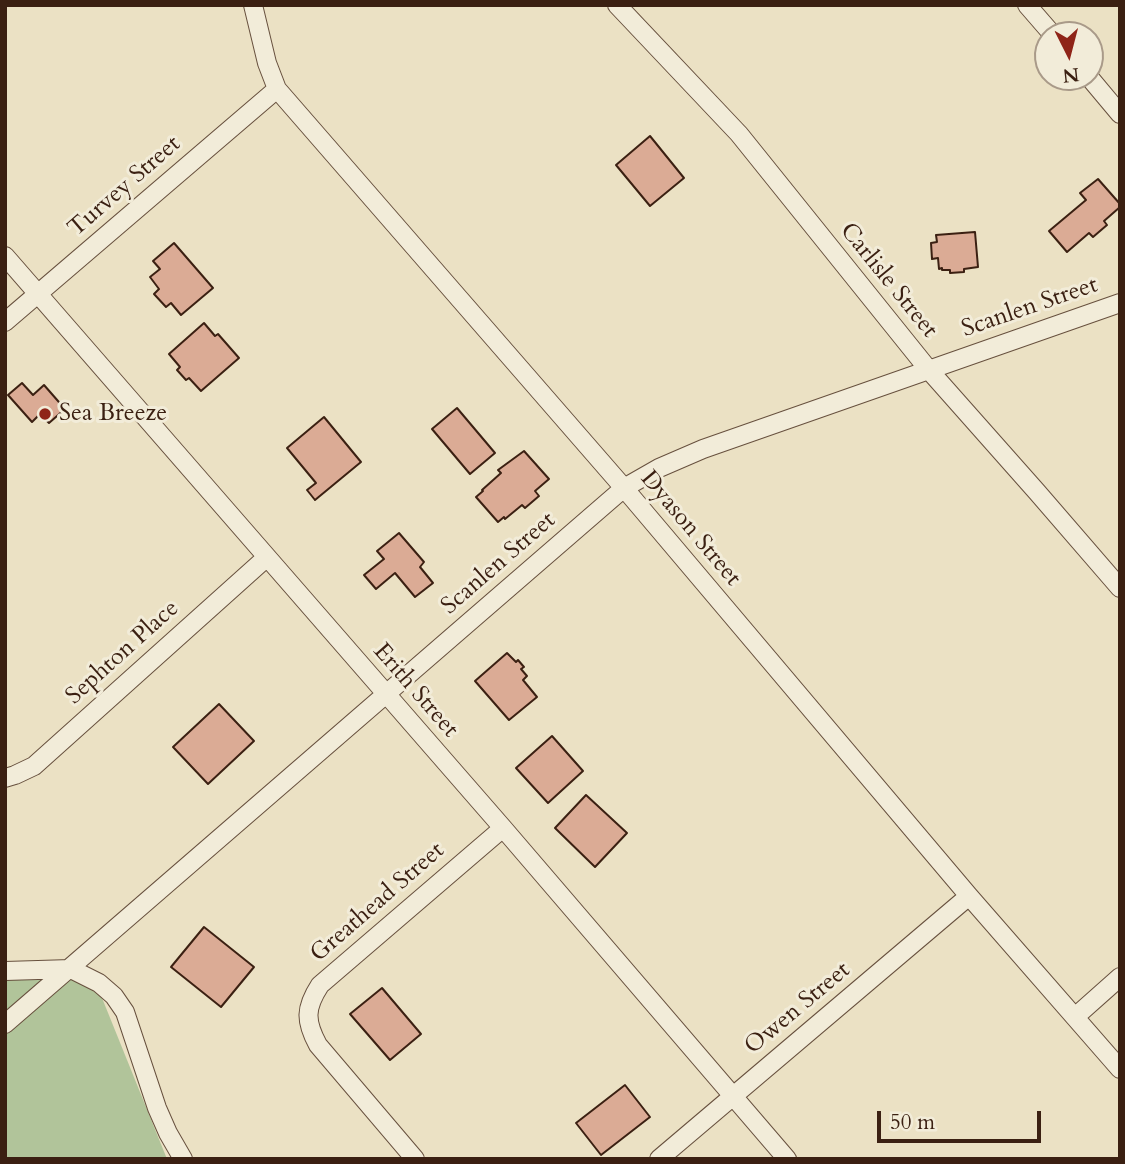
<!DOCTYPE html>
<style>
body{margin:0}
#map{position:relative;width:1125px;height:1164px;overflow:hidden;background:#ebe1c4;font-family:Cardo,serif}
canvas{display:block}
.frame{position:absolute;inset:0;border:7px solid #3b2012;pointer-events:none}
.north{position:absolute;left:1034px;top:21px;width:70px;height:70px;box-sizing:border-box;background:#f2ecd9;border:2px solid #a99a89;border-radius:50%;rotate:174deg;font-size:19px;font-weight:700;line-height:28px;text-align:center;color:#3b2012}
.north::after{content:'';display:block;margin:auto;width:24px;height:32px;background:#8f2418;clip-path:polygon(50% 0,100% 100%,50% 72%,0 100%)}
.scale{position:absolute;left:877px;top:1111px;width:164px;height:32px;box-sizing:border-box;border:4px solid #3b2012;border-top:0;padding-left:9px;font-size:21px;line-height:24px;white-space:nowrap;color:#3b2012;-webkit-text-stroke:5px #f2ecd9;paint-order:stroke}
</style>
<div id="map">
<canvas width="1125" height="1164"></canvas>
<div class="frame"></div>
<div class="north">N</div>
<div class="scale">50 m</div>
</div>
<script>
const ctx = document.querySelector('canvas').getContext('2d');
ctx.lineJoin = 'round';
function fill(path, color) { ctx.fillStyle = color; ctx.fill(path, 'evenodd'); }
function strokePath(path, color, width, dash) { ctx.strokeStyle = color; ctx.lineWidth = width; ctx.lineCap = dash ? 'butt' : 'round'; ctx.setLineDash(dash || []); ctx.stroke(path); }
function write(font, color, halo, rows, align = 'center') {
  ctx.font = font + ' Cardo,serif'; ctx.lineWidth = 6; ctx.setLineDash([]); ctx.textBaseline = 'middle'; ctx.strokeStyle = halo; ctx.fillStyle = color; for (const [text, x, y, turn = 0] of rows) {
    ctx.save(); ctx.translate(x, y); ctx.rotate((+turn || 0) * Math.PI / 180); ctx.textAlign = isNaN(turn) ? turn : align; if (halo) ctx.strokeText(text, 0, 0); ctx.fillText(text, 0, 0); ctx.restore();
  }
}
const green = new Path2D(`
 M 55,968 L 100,993 L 167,1159 L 5,1159 L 5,972 Z`);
const building = new Path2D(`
 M 650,136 L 684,178 L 650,206 L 616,165 Z
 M 1098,179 L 1120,204 L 1120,207 L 1104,221 L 1107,225 L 1093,237 L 1089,233 L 1067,252 L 1049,231 L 1086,200 L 1080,193 Z
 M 975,232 L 978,267 L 964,269 L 964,272 L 950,273 L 950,270 L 942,270 L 942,268 L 939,269 L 938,258 L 932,259 L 931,243 L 937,242 L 936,235 Z
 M 174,243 L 213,288 L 181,315 L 171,303 L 166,307 L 154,294 L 159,289 L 150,277 L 160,269 L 153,261 Z
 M 204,323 L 215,336 L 218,334 L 239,358 L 201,391 L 189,378 L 186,380 L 177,370 L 180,367 L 169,354 Z
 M 22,383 L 33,395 L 44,385 L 65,409 L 49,423 L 40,414 L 32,422 L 8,395 Z
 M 457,408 L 495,453 L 470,474 L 432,429 Z
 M 324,417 L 361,462 L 315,500 L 307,490 L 316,483 L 287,448 Z
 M 524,451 L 549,479 L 535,491 L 539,496 L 525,508 L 522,505 L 505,519 L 504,517 L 498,522 L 476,497 L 483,491 L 482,490 L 501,473 L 498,470 Z
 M 399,533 L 424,562 L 420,567 L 433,583 L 415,597 L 395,573 L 376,589 L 364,575 L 384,559 L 377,551 Z
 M 507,653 L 516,662 L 518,660 L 524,667 L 521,669 L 527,676 L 523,680 L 537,697 L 509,720 L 475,681 Z
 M 219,704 L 254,741 L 208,784 L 173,747 Z
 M 552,736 L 583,771 L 548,803 L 516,768 Z
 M 586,795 L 627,833 L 595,867 L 555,828 Z
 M 204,927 L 254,967 L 221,1007 L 171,967 Z
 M 382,988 L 421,1034 L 390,1060 L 350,1014 Z
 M 625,1085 L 650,1117 L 601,1155 L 576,1123 Z`);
const street = new Path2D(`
 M 253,5 L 267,63 L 277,89 L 624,488 L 969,896 L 1120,1069
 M 617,5 L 739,134 L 928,369 L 1037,492 L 1120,588
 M 1027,5 L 1053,35
 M 1089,77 L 1120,114
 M 5,256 L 503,828 L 787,1159
 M 5,322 L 277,89
 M 5,778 L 15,775 L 34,766 L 267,557
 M 5,971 L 71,969 L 99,983 L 114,996 L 125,1012 L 157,1108 L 168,1133 L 183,1159
 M 1075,1017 L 1120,977
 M 5,1024 L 624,488 L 659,468 L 703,449 L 1120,303
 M 415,1159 L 318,1045 C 305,1021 305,1008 320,985 L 503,828
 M 659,1159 L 969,896`);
const markers = [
 [45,414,7,"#8f2418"]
];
const streetNames = [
 ["Turvey Street",125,187,-41],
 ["Carlisle Street",888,281,51],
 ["Scanlen Street",1030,308,-19],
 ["Dyason Street",690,529,50],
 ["Scanlen Street",499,564,-41],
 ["Sephton Place",123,653,-42],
 ["Erith Street",415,691,49],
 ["Greathead Street",378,903,-41],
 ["Owen Street",798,1009,-40]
];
const poiNames = [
 ["Sea Breeze",59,414]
];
fill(green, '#b1c49a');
fill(building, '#dbab95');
strokePath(building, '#3b2012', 2);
strokePath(street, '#67503e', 20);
strokePath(street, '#f2ecd9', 18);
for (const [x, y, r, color] of markers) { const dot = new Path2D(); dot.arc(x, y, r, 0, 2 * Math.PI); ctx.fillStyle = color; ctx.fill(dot); strokePath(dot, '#f2ecd9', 2.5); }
write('24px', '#3b2012', '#f2ecd9', streetNames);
write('24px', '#3b2012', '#f2ecd9', poiNames, 'left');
</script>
